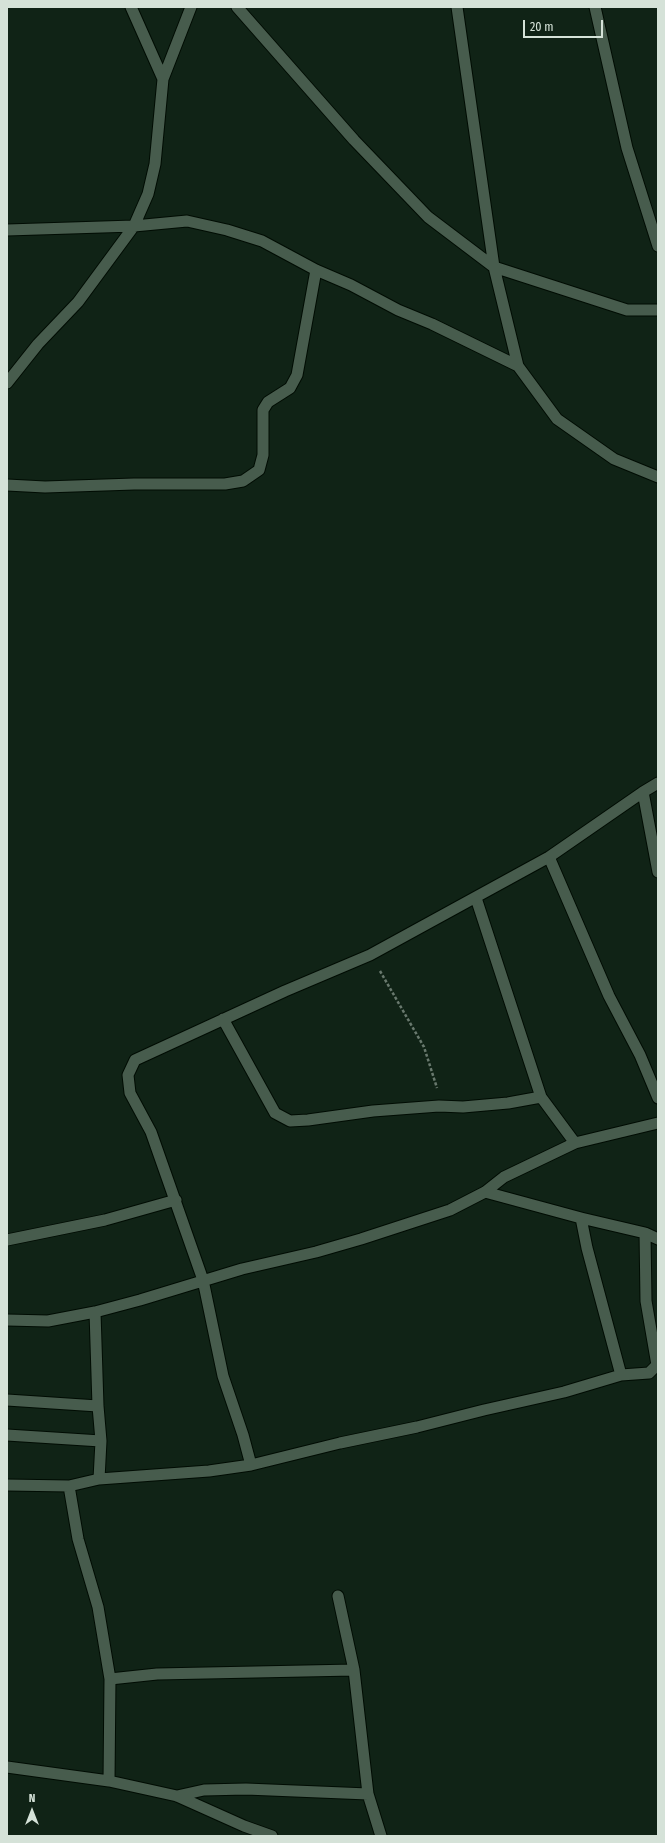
<!DOCTYPE html>
<style>
body{margin:0}
#map{position:relative;width:665px;height:1843px;overflow:hidden;background:#102316;font-family:"Fira Sans Condensed",sans-serif}
canvas{display:block}
.frame{position:absolute;inset:0;border:8px solid #d5e2d8;pointer-events:none}
.north{position:absolute;left:12px;top:1791px;width:40px;height:40px;-webkit-text-stroke:3px #102316;paint-order:stroke;rotate:0deg;font-size:11px;font-weight:700;line-height:16px;text-align:center;color:#d5e2d8}
.north::after{content:'';display:block;margin:auto;width:14px;height:18px;background:#d5e2d8;clip-path:polygon(50% 0,100% 100%,50% 72%,0 100%)}
.scale{position:absolute;left:523px;top:20px;width:80px;height:18px;box-sizing:border-box;border:2px solid #d5e2d8;border-top:0;padding-left:5px;font-size:12px;line-height:14px;white-space:nowrap;color:#d5e2d8;-webkit-text-stroke:3px #102316;paint-order:stroke}
</style>
<div id="map">
<canvas width="665" height="1843"></canvas>
<div class="frame"></div>
<div class="north">N</div>
<div class="scale">20 m</div>
</div>
<script>
const ctx = document.querySelector('canvas').getContext('2d');
ctx.lineJoin = 'round';
function strokePath(path, color, width, dash) { ctx.strokeStyle = color; ctx.lineWidth = width; ctx.lineCap = dash ? 'butt' : 'round'; ctx.setLineDash(dash || []); ctx.stroke(path); }
const path = new Path2D(`
 M 380,971 L 424,1047 L 437,1088`);
const minor = new Path2D(`
 M 131,7 L 163,79
 M 237,7 L 354,140 L 428,217 L 494,267 L 518,366 L 557,419 L 614,459 L 658,477
 M 457,7 L 494,267 L 627,310 L 658,310
 M 595,7 L 627,148 L 658,246
 M 7,230 L 134,226 L 187,221 L 227,230 L 262,241 L 316,270 L 351,285 L 398,310 L 432,324 L 518,366
 M 7,383 L 38,344 L 78,302 L 134,226 L 148,194 L 155,164 L 163,79 L 191,7
 M 7,485 L 45,487 L 134,484 L 225,484 L 243,481 L 259,470 L 263,455 L 263,410 L 268,402 L 290,388 L 297,375 L 316,270
 M 643,792 L 658,872
 M 549,857 L 609,996 L 640,1055 L 658,1098
 M 476,898 L 541,1097 L 575,1143
 M 223,1019 L 275,1113 L 290,1121 L 308,1120 L 373,1111 L 439,1106 L 463,1107 L 508,1103 L 541,1097
 M 485,1192 L 581,1218 L 645,1233 L 658,1239
 M 581,1218 L 587,1248 L 621,1375
 M 7,1240 L 105,1220 L 176,1200
 M 95,1312 L 98,1406 L 101,1441 L 99,1479
 M 7,1320 L 48,1321 L 95,1312 L 140,1300 L 242,1269 L 316,1252 L 361,1239 L 450,1210 L 485,1192 L 504,1177 L 575,1143 L 658,1123
 M 7,1400 L 98,1406
 M 7,1435 L 101,1441
 M 251,1465 L 243,1435 L 223,1376 L 203,1280 L 151,1132 L 130,1093 L 128,1075 L 135,1060 L 285,991 L 370,955 L 549,857 L 643,792 L 658,783
 M 7,1485 L 69,1486 L 99,1479 L 209,1471 L 251,1465 L 340,1443 L 417,1427 L 484,1410 L 564,1392 L 621,1375 L 649,1373 L 657,1365 L 646,1301 L 645,1233
 M 69,1486 L 78,1539 L 98,1607 L 110,1679 L 109,1781
 M 338,1596 L 354,1670 L 368,1794
 M 110,1679 L 157,1674 L 354,1670
 M 7,1767 L 109,1781 L 177,1796 L 244,1826 L 272,1836
 M 177,1796 L 204,1790 L 246,1789 L 368,1794 L 381,1836`);
strokePath(minor, '#000c03', 13);
strokePath(path, '#69796e', 2.5, [3, 2]);
strokePath(minor, '#475c4d', 11);
</script>
